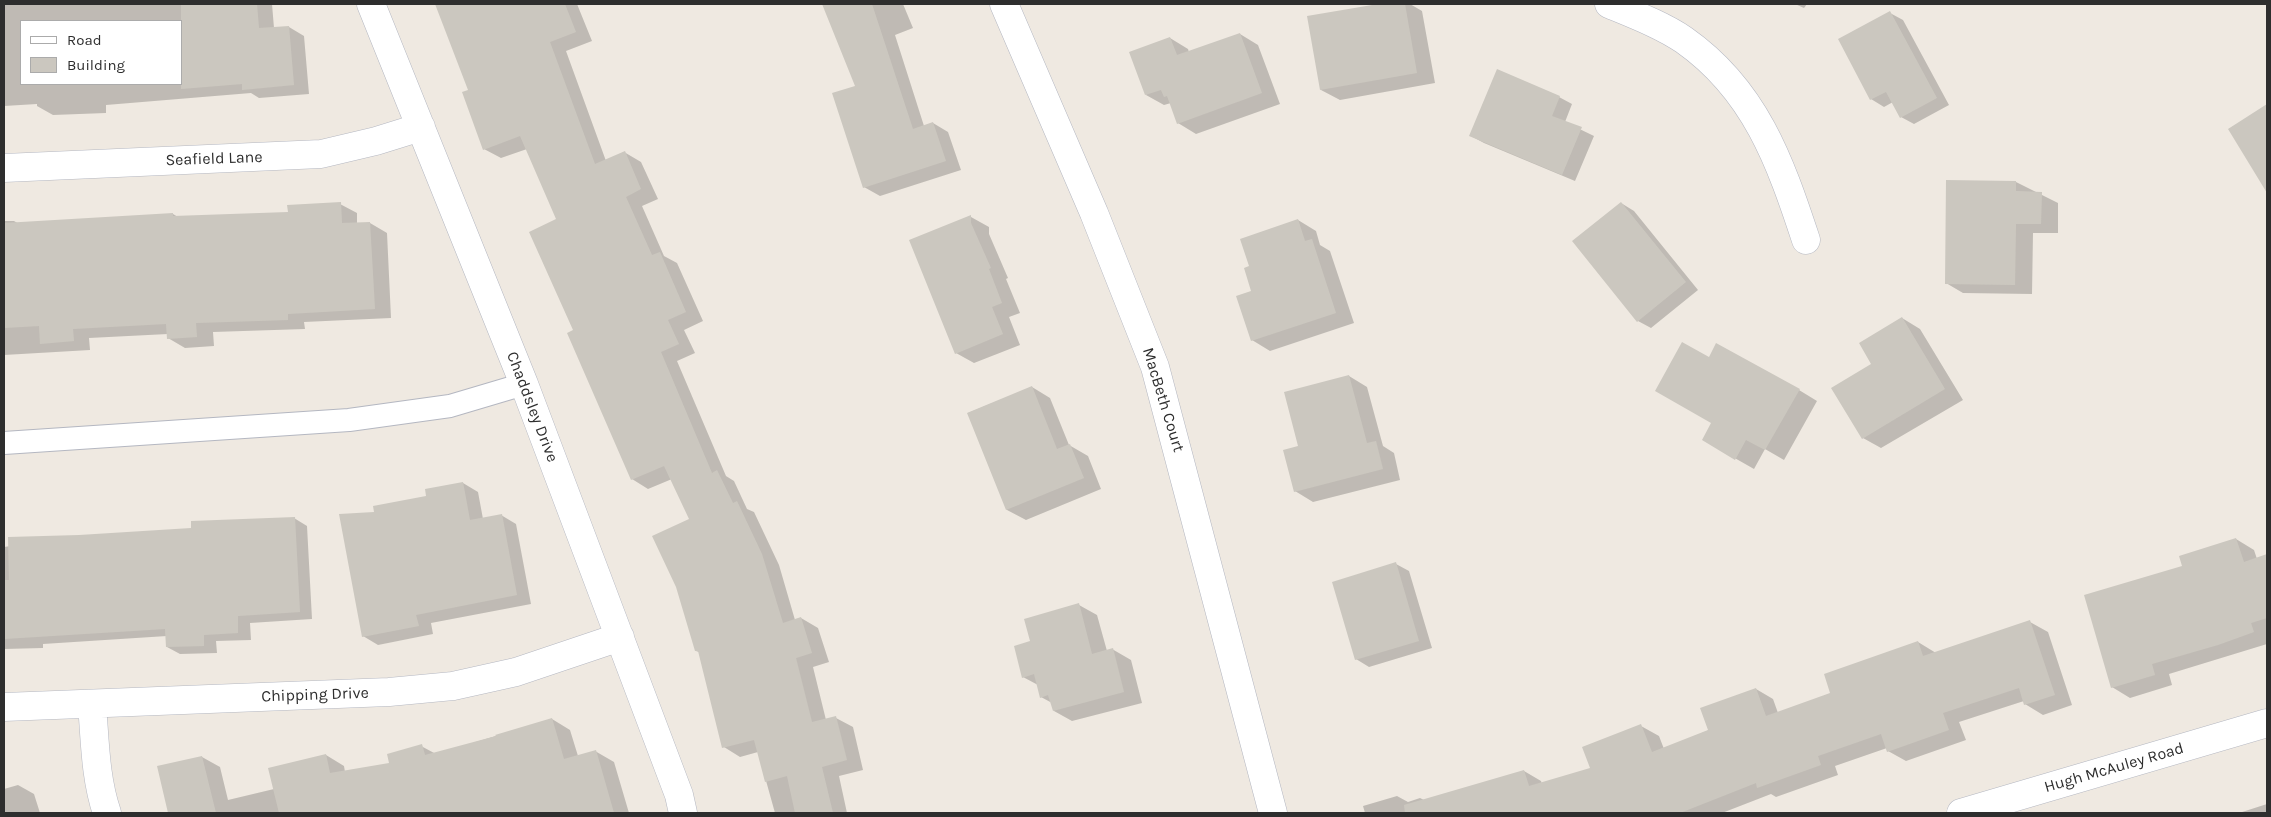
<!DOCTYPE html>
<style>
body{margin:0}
#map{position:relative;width:2271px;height:817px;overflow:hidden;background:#efe9e1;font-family:Karla,sans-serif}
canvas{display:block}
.frame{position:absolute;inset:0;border:5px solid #2e2e2e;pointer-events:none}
.legend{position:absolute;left:20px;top:20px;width:162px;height:65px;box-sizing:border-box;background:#fff;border:1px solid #ababab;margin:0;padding:6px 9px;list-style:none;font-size:15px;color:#2e2e2e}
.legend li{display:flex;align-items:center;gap:10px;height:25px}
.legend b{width:25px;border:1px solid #ababab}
</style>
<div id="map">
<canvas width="2271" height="817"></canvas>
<div class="frame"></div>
<ul class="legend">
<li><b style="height:6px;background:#fff"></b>Road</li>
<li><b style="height:14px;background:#cbc7bf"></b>Building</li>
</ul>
</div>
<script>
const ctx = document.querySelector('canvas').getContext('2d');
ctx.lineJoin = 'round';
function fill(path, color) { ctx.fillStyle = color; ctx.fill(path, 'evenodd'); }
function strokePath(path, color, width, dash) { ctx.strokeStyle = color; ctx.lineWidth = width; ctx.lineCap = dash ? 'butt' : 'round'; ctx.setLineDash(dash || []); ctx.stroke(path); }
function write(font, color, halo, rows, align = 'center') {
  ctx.font = font + ' Karla,sans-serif'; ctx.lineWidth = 4; ctx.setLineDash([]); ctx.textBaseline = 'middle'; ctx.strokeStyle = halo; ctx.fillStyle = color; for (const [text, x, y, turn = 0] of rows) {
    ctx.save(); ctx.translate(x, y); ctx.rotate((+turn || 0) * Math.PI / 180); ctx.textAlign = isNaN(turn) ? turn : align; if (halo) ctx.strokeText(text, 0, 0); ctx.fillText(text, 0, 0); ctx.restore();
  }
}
const shadow = new Path2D(`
 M 4,4 L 272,4 L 274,28 L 289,27 L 304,36 L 309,94 L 259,98 L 251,93 L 106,105 L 106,113 L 53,115 L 37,106 L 37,104 L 4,106 ZM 21,21 L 181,21 L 181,84 L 21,84 Z
 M 437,4 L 577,4 L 592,41 L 566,51 L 606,161 L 624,152 L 641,162 L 658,199 L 642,206 L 664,256 L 677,263 L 703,321 L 684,330 L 695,353 L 677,361 L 726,476 L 734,481 L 747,509 L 754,512 L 779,565 L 795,620 L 801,618 L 818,628 L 829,662 L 813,667 L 826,720 L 836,718 L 853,727 L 863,770 L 839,776 L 847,813 L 775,813 L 758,752 L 740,757 L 724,747 L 699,652 L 696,651 L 691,519 L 672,479 L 648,489 L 632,479 L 575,330 L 558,220 L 527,149 L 501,158 L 484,149 L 470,91 Z
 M 824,4 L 903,4 L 913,28 L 895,35 L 924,126 L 933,123 L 948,132 L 961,170 L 880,196 L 864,187 L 857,86 Z
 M 1385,4 L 1410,4 L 1422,11 L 1435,83 L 1340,100 L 1321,90 L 1308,17 Z
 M 1795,4 L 1807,4 L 1804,8 Z
 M 1890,13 L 1903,20 L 1949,105 L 1914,124 L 1901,117 L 1893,102 L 1884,107 L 1871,99 Z
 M 1240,34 L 1258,45 L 1280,104 L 1196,134 L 1178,123 L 1171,103 L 1164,105 L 1146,95 L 1170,38 L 1188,49 L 1189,52 Z
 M 1559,97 L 1572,104 L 1565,122 L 1594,136 L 1575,181 L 1484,143 L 1471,136 Z
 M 2267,106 L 2267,191 L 2229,129 Z
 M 1947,181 L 2016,182 L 2058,203 L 2058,233 L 2033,233 L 2032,294 L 1963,293 L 1946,283 Z
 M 1621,203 L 1634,211 L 1698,290 L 1651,328 L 1638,321 Z
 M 340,204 L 357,213 L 357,224 L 370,223 L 387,233 L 391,318 L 304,322 L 305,329 L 213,332 L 214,346 L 185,348 L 168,338 L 168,334 L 89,338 L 90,350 L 4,355 L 4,221 L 14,221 L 19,224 L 173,214 L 178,217 L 289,213 Z
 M 971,217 L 989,227 L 989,234 L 1008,278 L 1006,279 L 1020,313 L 1009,317 L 1020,345 L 974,363 L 956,353 Z
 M 1298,220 L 1316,231 L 1320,245 L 1330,251 L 1354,323 L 1270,351 L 1252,340 L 1251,266 Z
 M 1902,318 L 1920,329 L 1963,400 L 1881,448 L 1863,438 L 1873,365 Z
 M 1709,359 L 1799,390 L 1817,401 L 1784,460 L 1765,449 L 1754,469 L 1703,440 L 1713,423 Z
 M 1349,376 L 1367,387 L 1383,446 L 1394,453 L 1400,480 L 1313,502 L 1295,491 L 1299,447 Z
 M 1032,387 L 1050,398 L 1069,445 L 1088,456 L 1101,489 L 1026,520 L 1007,510 L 968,413 Z
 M 463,483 L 478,492 L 483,519 L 501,515 L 516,524 L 531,604 L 431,623 L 433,634 L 378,645 L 363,636 L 376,513 L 428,497 Z
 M 294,518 L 307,526 L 312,619 L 250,623 L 251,640 L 216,641 L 217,653 L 180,654 L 167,647 L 167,636 L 43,644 L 43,648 L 4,649 L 4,547 L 79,536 L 192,530 Z
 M 2236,539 L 2254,550 L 2257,559 L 2267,555 L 2267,644 L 2169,674 L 2172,685 L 2130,698 L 2112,687 L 2183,567 Z
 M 1396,564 L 1409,571 L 1432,648 L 1369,667 L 1356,659 Z
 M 1079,605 L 1097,615 L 1107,651 L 1112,649 L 1131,660 L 1142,703 L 1072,721 L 1054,711 L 1052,703 L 1041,697 L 1038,685 L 1023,677 L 1032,642 Z
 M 2030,622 L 2048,632 L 2072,705 L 2043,715 L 2025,704 L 2024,701 L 1959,722 L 1966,740 L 1906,761 L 1888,751 L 1887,748 L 1835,766 L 1838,775 L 1776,797 L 1771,794 L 1722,813 L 1365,813 L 1363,806 L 1397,796 L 1408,802 L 1420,798 L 1424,800 L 1524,771 L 1541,781 L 1542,784 L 1592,769 L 1641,726 L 1659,736 L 1664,749 L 1709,730 L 1756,689 L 1773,699 L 1778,713 L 1832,694 L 1918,642 L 1936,653 Z
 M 552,719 L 570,730 L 578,756 L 595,751 L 614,762 L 629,813 L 169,813 L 158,767 L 202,757 L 220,767 L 228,800 L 274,789 L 326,755 L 344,766 L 345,772 L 391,764 L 421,746 L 436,754 Z
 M 18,785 L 34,794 L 40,813 L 4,813 L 4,789 Z
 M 2267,804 L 2267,813 L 2239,813 Z`);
const building = new Path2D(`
 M 181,4 L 257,4 L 259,28 L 289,26 L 294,85 L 242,90 L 242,84 L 181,89 Z
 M 435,4 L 565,4 L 576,32 L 550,42 L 595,164 L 625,151 L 641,189 L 626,197 L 652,255 L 660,252 L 686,312 L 668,320 L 679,344 L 661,352 L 712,473 L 717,470 L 733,503 L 737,501 L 762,554 L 783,623 L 801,617 L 812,653 L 796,658 L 812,722 L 836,716 L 847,760 L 822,767 L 833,813 L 795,813 L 787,776 L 765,782 L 754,740 L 722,748 L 698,651 L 695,651 L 676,587 L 652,536 L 689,519 L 664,466 L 631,480 L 567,333 L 573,330 L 529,232 L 556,219 L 520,136 L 483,150 L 462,92 L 468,90 Z
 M 822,4 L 872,4 L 913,129 L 933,122 L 946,161 L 863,188 L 832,93 L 855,86 Z
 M 1378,4 L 1405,4 L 1417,73 L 1320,90 L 1307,16 Z
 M 1890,11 L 1937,98 L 1900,118 L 1886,92 L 1870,100 L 1838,39 Z
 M 1240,33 L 1262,93 L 1177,124 L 1167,96 L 1164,97 L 1161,90 L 1145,95 L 1129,52 L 1170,37 L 1177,55 Z
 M 1497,69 L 1560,96 L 1552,116 L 1582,127 L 1562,175 L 1469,136 Z
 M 2267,104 L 2267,193 L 2228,129 Z
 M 1946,180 L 2016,181 L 2016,191 L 2042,192 L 2041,224 L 2016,224 L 2015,285 L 1945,284 Z
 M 341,202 L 342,223 L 370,222 L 375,309 L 288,314 L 288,320 L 196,323 L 197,337 L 167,339 L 166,324 L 110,327 L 73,329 L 74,341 L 40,344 L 39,326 L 4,328 L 4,223 L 173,213 L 173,216 L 288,212 L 287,205 Z
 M 1621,202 L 1686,282 L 1637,322 L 1572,241 Z
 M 971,215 L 971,223 L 991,268 L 989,269 L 1002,303 L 992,307 L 1003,334 L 955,354 L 909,240 Z
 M 1298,219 L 1305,241 L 1312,239 L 1336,313 L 1251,341 L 1236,296 L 1251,291 L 1244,268 L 1249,266 L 1240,239 Z
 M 1902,317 L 1945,389 L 1862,439 L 1831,388 L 1871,364 L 1859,343 Z
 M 1682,342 L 1709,357 L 1716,343 L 1800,389 L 1765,450 L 1746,440 L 1735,460 L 1702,440 L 1711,423 L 1655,391 Z
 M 1349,375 L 1367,443 L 1376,441 L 1383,469 L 1294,492 L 1283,450 L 1298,446 L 1284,392 Z
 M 1032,386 L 1057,449 L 1070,444 L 1084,478 L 1006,510 L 967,413 Z
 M 463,482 L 470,520 L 502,514 L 517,595 L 416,615 L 419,626 L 362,637 L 339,514 L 374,512 L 373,506 L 426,496 L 425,489 Z
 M 295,517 L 300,612 L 238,616 L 238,633 L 204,635 L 204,646 L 166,647 L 165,629 L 4,639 L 4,580 L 9,580 L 8,537 L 79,535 L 191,528 L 191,521 Z
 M 2236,538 L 2244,562 L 2267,554 L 2267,618 L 2251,623 L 2254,632 L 2218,645 L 2152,664 L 2155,675 L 2111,688 L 2084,595 L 2182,566 L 2179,556 Z
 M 1396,562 L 1419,641 L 1355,660 L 1332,582 Z
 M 1079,603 L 1092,654 L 1113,648 L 1124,692 L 1053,711 L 1048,695 L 1040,698 L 1034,674 L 1022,678 L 1014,646 L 1030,641 L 1024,619 Z
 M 2030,620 L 2055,695 L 2024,705 L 2019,688 L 1943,713 L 1949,730 L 1887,752 L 1881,734 L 1818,756 L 1821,765 L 1757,788 L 1756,783 L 1680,813 L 1405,813 L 1404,805 L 1524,770 L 1529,786 L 1590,768 L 1582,747 L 1641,724 L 1652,752 L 1708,730 L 1700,708 L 1756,688 L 1766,716 L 1830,693 L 1824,674 L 1918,641 L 1923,656 Z
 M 552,718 L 564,759 L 596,750 L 614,813 L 279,813 L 268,768 L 326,754 L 330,773 L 389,763 L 387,754 L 422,744 L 425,755 L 496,736 L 495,735 Z
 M 202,756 L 216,813 L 168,813 L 157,766 Z`);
const lane = new Path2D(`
 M 4,443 L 349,420 L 450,406 L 524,384`);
const street = new Path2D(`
 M 371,4 L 524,384 L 679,795 L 683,813
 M 1004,4 L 1094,213 L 1155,367 L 1273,813
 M 1609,4 C 1633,14 1662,25 1684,40 C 1755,90 1780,161 1806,240
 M 4,168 L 321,154 L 376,141 L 421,127
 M 92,704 C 95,740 95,778 107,813
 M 4,707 L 389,692 L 453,686 L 516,672 L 620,637
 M 1961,813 L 2267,723`);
const streetNames = [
 ["Seafield Lane",214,159,-2],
 ["MacBeth Court",1163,400,73],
 ["Chaddsley Drive",532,407,69],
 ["Chipping Drive",315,695,-2],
 ["Hugh McAuley Road",2114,768,-16]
];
fill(shadow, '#0003');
fill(building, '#cbc7bf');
strokePath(lane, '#b4b7c1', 24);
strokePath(street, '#b4b7c1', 29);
strokePath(lane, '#fff', 22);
strokePath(street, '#fff', 28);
write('16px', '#2e2e2e', '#fff', streetNames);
</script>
